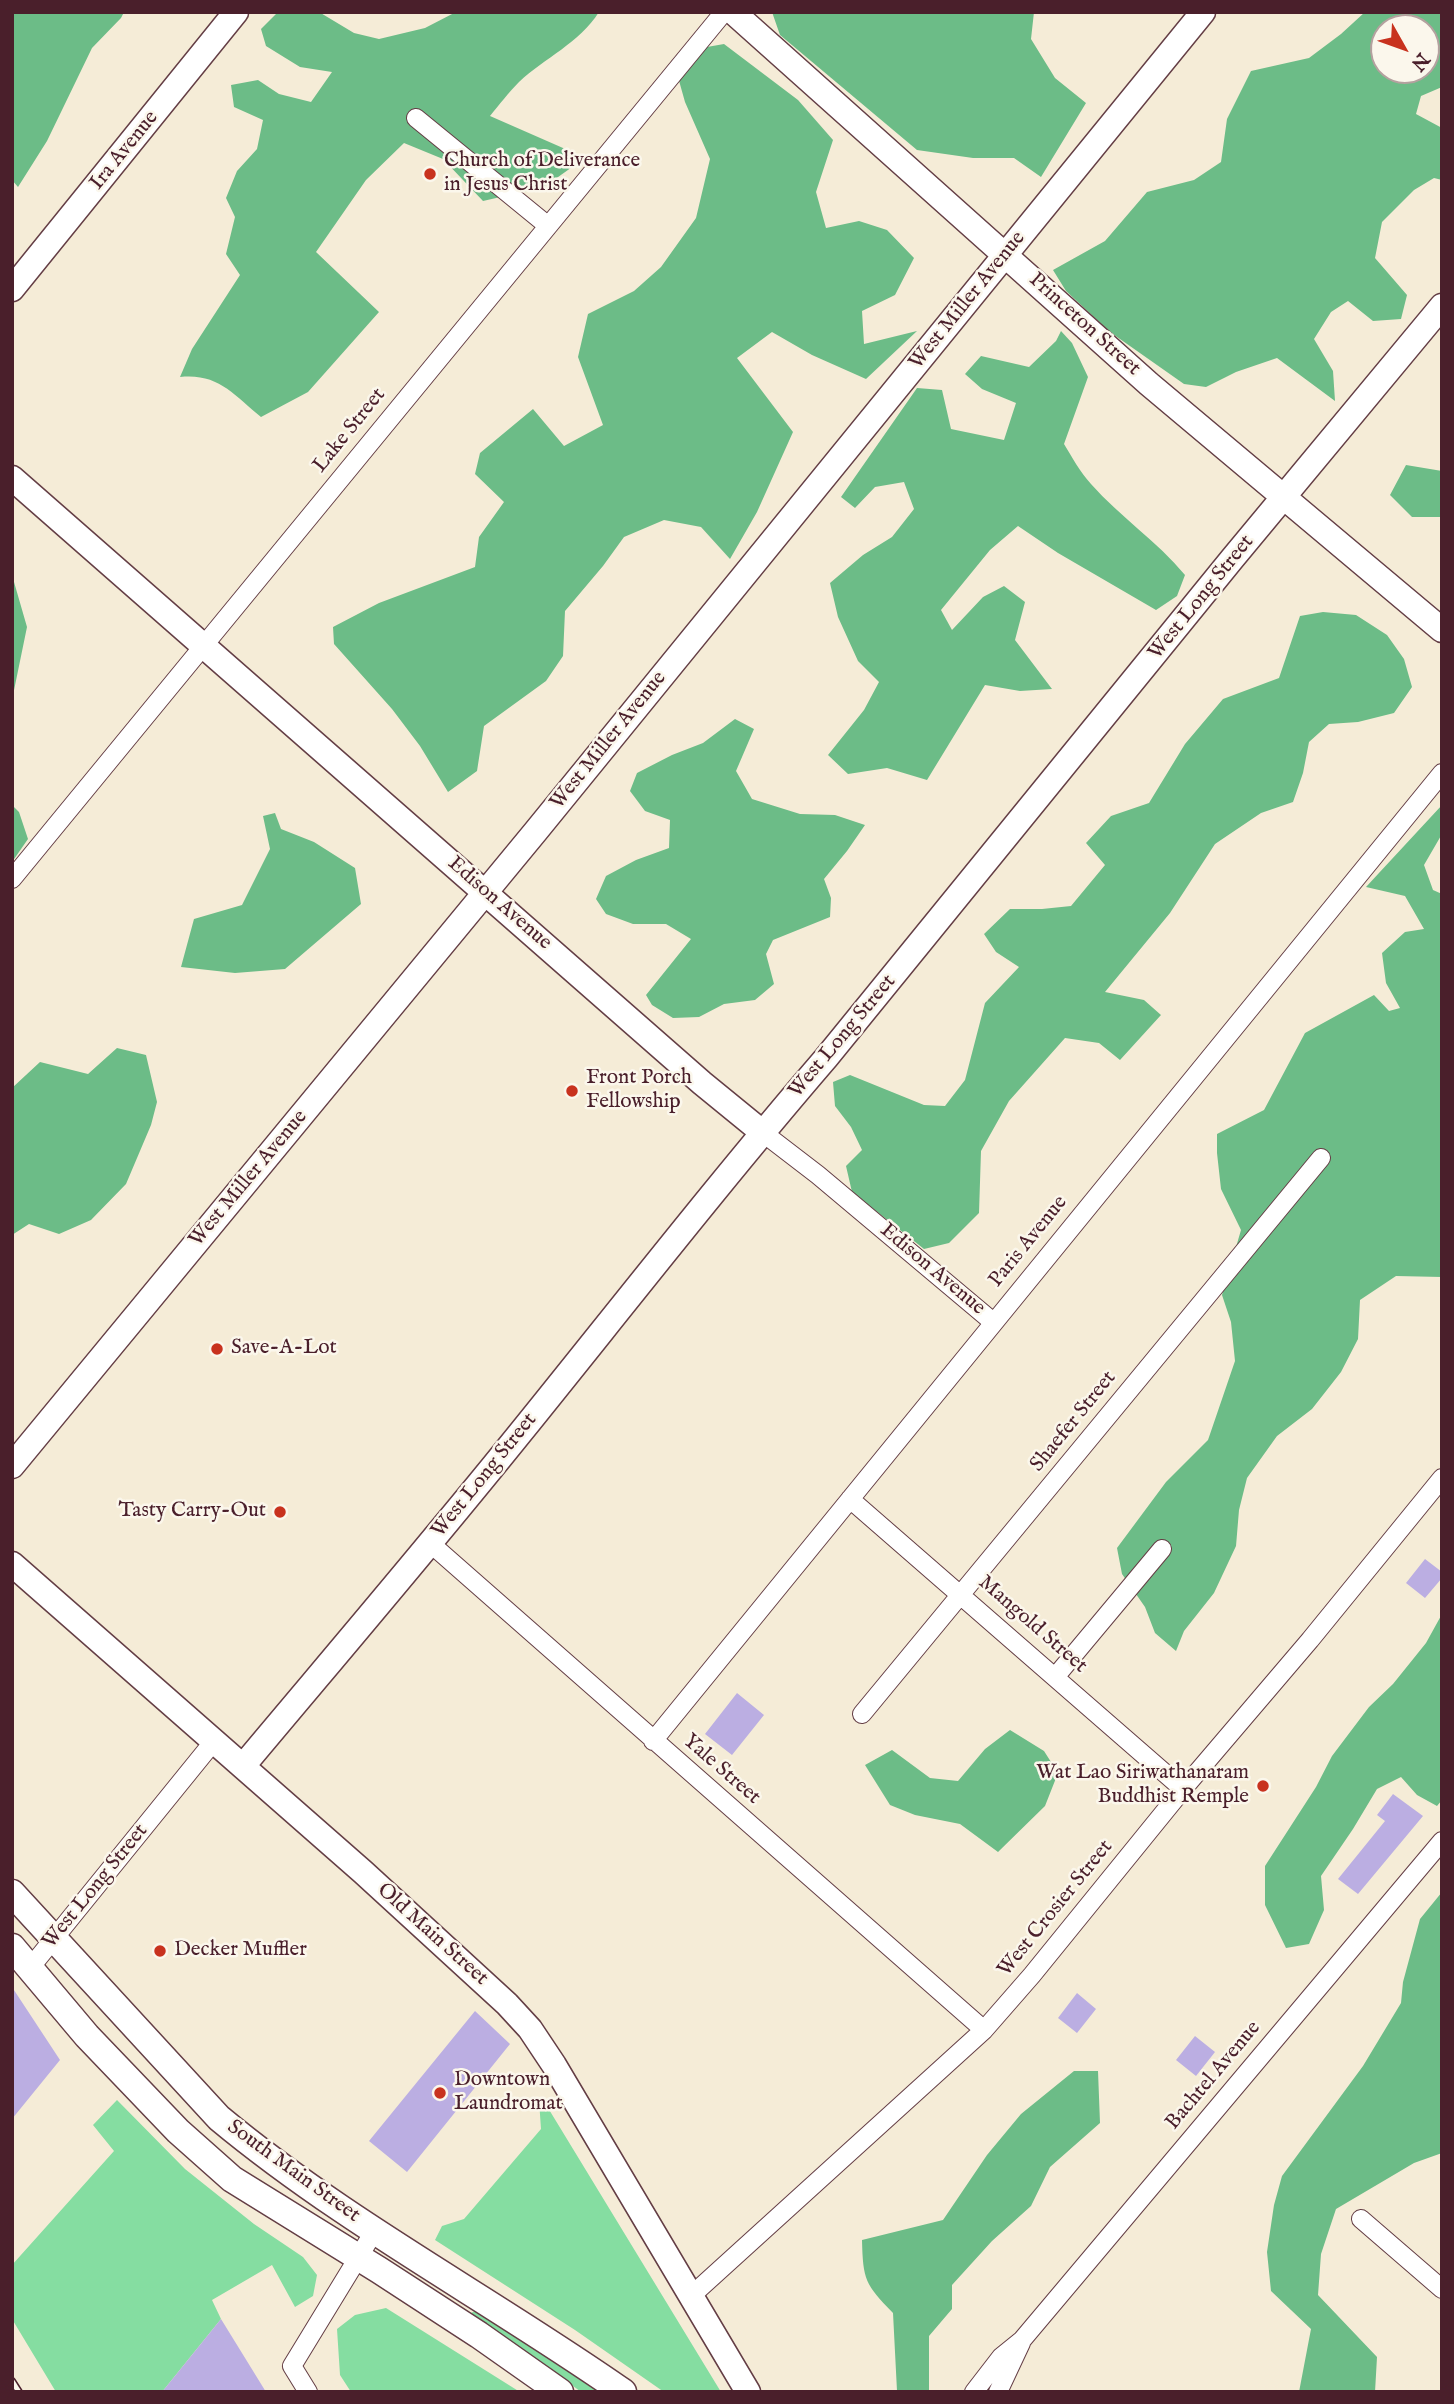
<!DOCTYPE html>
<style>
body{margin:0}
#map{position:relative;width:1454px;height:2404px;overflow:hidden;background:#f5ecd7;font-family:"IM FELL English",serif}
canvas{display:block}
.frame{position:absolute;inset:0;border:14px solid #4a1f2b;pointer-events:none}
.north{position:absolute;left:1370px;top:14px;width:70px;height:70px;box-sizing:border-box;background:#fbf7ec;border:2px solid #b4a19f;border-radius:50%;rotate:130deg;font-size:19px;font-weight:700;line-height:28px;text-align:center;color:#4a1f2b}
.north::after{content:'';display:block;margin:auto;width:24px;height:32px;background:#c8321e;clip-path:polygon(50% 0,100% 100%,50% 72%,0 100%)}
</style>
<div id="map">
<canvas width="1454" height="2404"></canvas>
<div class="frame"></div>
<div class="north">N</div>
</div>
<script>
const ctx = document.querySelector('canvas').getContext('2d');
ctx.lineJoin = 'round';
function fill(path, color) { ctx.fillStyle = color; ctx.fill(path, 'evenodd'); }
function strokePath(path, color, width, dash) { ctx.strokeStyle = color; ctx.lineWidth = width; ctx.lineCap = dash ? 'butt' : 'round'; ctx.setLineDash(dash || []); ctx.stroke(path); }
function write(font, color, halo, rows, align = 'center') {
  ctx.font = font + ' "IM FELL English",serif'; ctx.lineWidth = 5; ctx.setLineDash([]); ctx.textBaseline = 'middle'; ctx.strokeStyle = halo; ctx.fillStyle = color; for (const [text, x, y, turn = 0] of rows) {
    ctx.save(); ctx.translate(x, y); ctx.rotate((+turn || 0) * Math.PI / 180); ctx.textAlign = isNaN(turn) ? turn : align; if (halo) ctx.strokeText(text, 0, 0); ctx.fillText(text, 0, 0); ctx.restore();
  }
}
const green = new Path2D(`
 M 117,2100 L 185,2169 L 254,2224 L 303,2257 L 317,2275 L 313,2296 L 295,2307 L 272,2265 L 212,2300 L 221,2319 L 162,2392 L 56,2392 L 12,2319 L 12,2265 L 114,2151 L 93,2125 Z
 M 539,2100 L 545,2103 L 721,2392 L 664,2392 L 575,2330 L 435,2240 L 442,2226 L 464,2219 L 541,2129 Z
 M 386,2308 L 520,2392 L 351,2392 L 340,2375 L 337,2329 L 355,2315 Z
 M 475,2311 L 601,2392 L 581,2392 L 543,2363 L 471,2317 L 471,2313 Z`);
const forest = new Path2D(`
 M 12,12 L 124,12 L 121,18 L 92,48 L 47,141 L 18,187 L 12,180 Z
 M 278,12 L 319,12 L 354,33 L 379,39 L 425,28 L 456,12 L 599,12 C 579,43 545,58 519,82 C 509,92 499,105 490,116 L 563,148 L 575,165 L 544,187 L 483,201 L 443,159 L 404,143 L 366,180 L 316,252 L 379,312 L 308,392 L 261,417 C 233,394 218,373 180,377 L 192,349 L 240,275 L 226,254 L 235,217 L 226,198 L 237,171 L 257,149 L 263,120 L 234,107 L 231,85 L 258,80 L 279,94 L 311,102 L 332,72 L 300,67 L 266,46 L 261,29 Z
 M 772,12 L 1034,12 L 1031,39 L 1055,78 L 1086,103 L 1041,177 L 1014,158 L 973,158 L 917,150 L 780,35 Z
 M 1365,12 L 1442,12 L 1442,87 L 1421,96 L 1416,114 L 1442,128 L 1442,180 L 1434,178 L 1414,190 L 1382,222 L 1375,258 L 1407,295 L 1401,319 L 1373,321 L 1348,301 L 1331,312 L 1314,339 L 1333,371 L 1335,401 L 1277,358 L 1236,372 L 1206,387 L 1184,384 L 1110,332 L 1066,291 L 1053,270 L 1105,241 L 1147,192 L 1194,180 L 1221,162 L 1227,119 L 1251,71 L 1309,58 L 1341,34 ZM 1384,28 L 1426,28 L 1426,70 L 1384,70 Z
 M 724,44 L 798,100 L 833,140 L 816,192 L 826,228 L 859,221 L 887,230 L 914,258 L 895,295 L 862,311 L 864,344 L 917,331 L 866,379 L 812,355 L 772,332 L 737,358 L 793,432 L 757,512 L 730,559 L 701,527 L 664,520 L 624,537 L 603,566 L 565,611 L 563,656 L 546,681 L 484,726 L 477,771 L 448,792 L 420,746 L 392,709 L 334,644 L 333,627 L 379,603 L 475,567 L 479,537 L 504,502 L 475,474 L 480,453 L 533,409 L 564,446 L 603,425 L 578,357 L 588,314 L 634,291 L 661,267 L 696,218 L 710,159 L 685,102 L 676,70 L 707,47 Z
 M 1061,331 L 1072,343 L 1088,377 L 1064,444 C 1072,457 1080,472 1091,484 C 1120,517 1157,541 1185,575 L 1177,596 L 1156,610 L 1058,553 L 1018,526 L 990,550 L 941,610 L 952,630 L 983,597 L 1004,586 L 1025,602 L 1015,640 L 1052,689 L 1020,691 L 985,685 L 927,780 L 887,768 L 848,774 L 828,755 L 864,710 L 879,682 L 858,661 L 838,617 L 830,583 L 863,555 L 892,537 L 914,509 L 904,482 L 875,487 L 855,508 L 841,497 L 917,388 L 942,390 L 951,429 L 1004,440 L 1016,403 L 982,389 L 965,374 L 981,356 L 1029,367 L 1056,341 Z
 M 1406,465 L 1442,471 L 1442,517 L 1412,517 L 1390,495 Z
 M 12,575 L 27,627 L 12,700 Z
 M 1323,612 L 1356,615 L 1387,635 L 1404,659 L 1412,687 L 1394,713 L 1358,722 L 1329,724 L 1309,742 L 1303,773 L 1293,802 L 1261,813 L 1215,844 L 1170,913 L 1105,992 L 1144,1000 L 1161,1015 L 1120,1060 L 1099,1043 L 1065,1038 L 1009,1101 L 981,1151 L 979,1213 L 949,1243 L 924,1249 L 852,1192 L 846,1166 L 862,1150 L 851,1127 L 835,1106 L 833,1082 L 850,1075 L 924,1105 L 945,1106 L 965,1080 L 985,1003 L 1019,967 L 996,952 L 984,934 L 1010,909 L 1042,909 L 1071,906 L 1105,865 L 1086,843 L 1111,816 L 1149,803 L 1185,744 L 1223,699 L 1279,678 L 1300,616 Z
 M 735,719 L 754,729 L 736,771 L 752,799 L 800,814 L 835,815 L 865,825 L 847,851 L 824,879 L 831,898 L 830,917 L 773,940 L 766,954 L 774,984 L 755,1000 L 724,1004 L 699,1017 L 673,1018 L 652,1005 L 646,995 L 691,939 L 666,924 L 633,924 L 606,914 L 596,899 L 606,876 L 636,860 L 669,848 L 670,820 L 645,811 L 630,791 L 637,773 L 672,755 L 703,743 Z
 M 12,805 L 19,812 L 28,839 L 12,862 Z
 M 1442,805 L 1442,834 L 1424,865 L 1433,890 L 1442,894 L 1442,1277 L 1396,1276 L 1360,1300 L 1358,1339 L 1341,1372 L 1312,1409 L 1277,1436 L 1247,1478 L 1239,1510 L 1236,1546 L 1214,1593 L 1184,1631 L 1176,1651 L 1155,1633 L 1145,1607 L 1122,1574 L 1117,1548 L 1166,1482 L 1208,1440 L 1235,1361 L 1231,1322 L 1222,1295 L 1241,1230 L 1221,1189 L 1217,1153 L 1217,1134 L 1264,1110 L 1305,1033 L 1374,995 L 1389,1011 L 1400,1008 L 1386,983 L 1382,953 L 1405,932 L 1424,929 L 1405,896 L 1366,887 Z
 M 275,813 L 281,829 L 314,842 L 355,868 L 361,904 L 285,969 L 235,973 L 181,967 L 194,919 L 242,905 L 270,849 L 263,816 Z
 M 117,1048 L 146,1055 L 157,1102 L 151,1125 L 126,1184 L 91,1220 L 59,1234 L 29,1224 L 12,1235 L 12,1088 L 40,1062 L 88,1074 Z
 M 1442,1614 L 1442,1800 L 1437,1806 L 1417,1795 L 1401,1777 L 1377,1789 L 1353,1829 L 1321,1876 L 1324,1910 L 1309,1944 L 1286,1948 L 1265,1905 L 1265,1866 L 1316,1787 L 1332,1756 L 1369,1707 L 1393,1684 L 1426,1643 Z
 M 1010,1730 L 1044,1751 L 1058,1773 L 1045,1806 L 998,1852 L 960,1824 L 915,1815 L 890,1805 L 865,1765 L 892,1750 L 930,1778 L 958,1781 L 985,1749 Z
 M 1442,1892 L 1442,2153 L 1414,2163 L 1336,2209 L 1321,2254 L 1318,2295 L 1377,2357 L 1375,2392 L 1299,2392 L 1311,2329 L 1271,2291 L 1267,2252 L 1274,2205 L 1282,2176 L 1363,2066 L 1401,2003 L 1403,1982 L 1420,1919 Z
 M 1074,2071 L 1098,2071 L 1100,2123 L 1050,2167 L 1031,2206 L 992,2241 L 952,2285 L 952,2309 L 929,2336 L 929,2392 L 897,2391 L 893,2313 C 865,2284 863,2280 862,2240 L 943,2220 L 987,2155 L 1021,2114 Z`);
const building = new Path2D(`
 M 1425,1559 L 1442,1572 L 1442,1578 L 1425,1598 L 1406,1583 Z
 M 737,1693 L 764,1715 L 732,1755 L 705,1734 Z
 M 1393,1794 L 1423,1816 L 1358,1894 L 1338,1879 L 1385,1821 L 1377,1815 Z
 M 12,1987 L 60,2060 L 12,2119 Z
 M 1077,1993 L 1096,2009 L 1077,2033 L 1058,2018 Z
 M 475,2011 L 510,2044 L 407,2172 L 369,2141 Z
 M 1195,2036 L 1215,2052 L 1196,2076 L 1176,2060 Z
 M 221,2319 L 266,2392 L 162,2392 Z`);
const street = new Path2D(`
 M 416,118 L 547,225
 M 12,879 L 724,12
 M 762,1132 L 818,1175 L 993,1322
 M 850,1499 L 1183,1789
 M 430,1543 L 984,2030
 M 1056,1676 L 1162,1549
 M 862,1714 L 1321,1158
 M 653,1741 L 1442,773
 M 30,1968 L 214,1741
 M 1361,2219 L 1442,2289
 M 691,2296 L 984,2030 L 1032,1975 L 1183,1789 L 1310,1640 L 1442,1478
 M 308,2392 L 292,2366 L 375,2230
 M 974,2392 L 1001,2357 L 1022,2340 L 1442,1841
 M 998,2392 L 1021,2343`);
const secondary = new Path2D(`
 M 733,12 L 1149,384 L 1442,630
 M 12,289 L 236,12
 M 12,478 L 702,1083 L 762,1132
 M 12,1466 L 536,831 L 1203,12
 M 12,1564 L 363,1872 L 507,2004 L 530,2029 L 554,2065 L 748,2392
 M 243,1766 C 336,1655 430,1545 521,1432 C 622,1307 721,1180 826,1058 L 1232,559 L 1442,306`);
const primary = new Path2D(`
 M 12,1893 L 219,2118 C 344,2222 490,2299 623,2392
 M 12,1947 L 87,2036 L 178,2131 L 232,2179 L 379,2270 L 479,2335 L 560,2392`);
const rail = new Path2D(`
 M 12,2381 L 19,2392`);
const markers = [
 [430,174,7,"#c8321e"],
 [572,1091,7,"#c8321e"],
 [217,1349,7,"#c8321e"],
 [280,1512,7,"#c8321e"],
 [1263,1786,7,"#c8321e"],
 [160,1951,7,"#c8321e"],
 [440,2093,7,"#c8321e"]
];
const streetNames = [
 ["Ira Avenue",125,151,-51],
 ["West Miller Avenue",968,301,-51],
 ["Princeton Street",1084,325,42],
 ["Lake Street",350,431,-51],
 ["West Long Street",1202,598,-51],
 ["West Miller Avenue",609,741,-51],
 ["Edison Avenue",499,904,41],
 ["West Long Street",843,1037,-50],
 ["West Miller Avenue",249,1179,-50],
 ["Paris Avenue",1029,1242,-51],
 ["Edison Avenue",932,1270,40],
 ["Shaefer Street",1074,1422,-51],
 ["West Long Street",485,1476,-51],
 ["Mangold Street",1032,1625,41],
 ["Yale Street",721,1770,41],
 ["West Long Street",96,1887,-51],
 ["West Crosier Street",1056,1909,-51],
 ["Old Main Street",432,1935,42],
 ["Bachtel Avenue",1214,2076,-50],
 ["South Main Street",293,2172,36]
];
const poiNames = [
 ["Church of Deliverance",444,162],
 ["in Jesus Christ",444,186],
 ["Front Porch",586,1079],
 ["Fellowship",586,1103],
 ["Save-A-Lot",231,1349],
 ["Tasty Carry-Out",266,1512,"right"],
 ["Wat Lao Siriwathanaram",1249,1774,"right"],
 ["Buddhist Remple",1249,1798,"right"],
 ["Decker Muffler",174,1951],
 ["Downtown",454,2081],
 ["Laundromat",454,2105]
];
fill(green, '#85dda1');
fill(forest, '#6cbc87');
fill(building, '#bbaee2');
strokePath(street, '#643e45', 20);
strokePath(secondary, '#643e45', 27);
strokePath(primary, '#643e45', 29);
strokePath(street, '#fff', 18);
strokePath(secondary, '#fff', 24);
strokePath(primary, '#fff', 26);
strokePath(rail, '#4a1f2b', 8);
strokePath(rail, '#fbf7ec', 5, [16]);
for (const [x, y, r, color] of markers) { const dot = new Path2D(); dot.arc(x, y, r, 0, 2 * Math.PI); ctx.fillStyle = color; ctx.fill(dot); strokePath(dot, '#fbf7ec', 2.5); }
write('21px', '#4a1f2b', '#fbf7ec', streetNames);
write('21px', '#4a1f2b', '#fbf7ec', poiNames, 'left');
</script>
